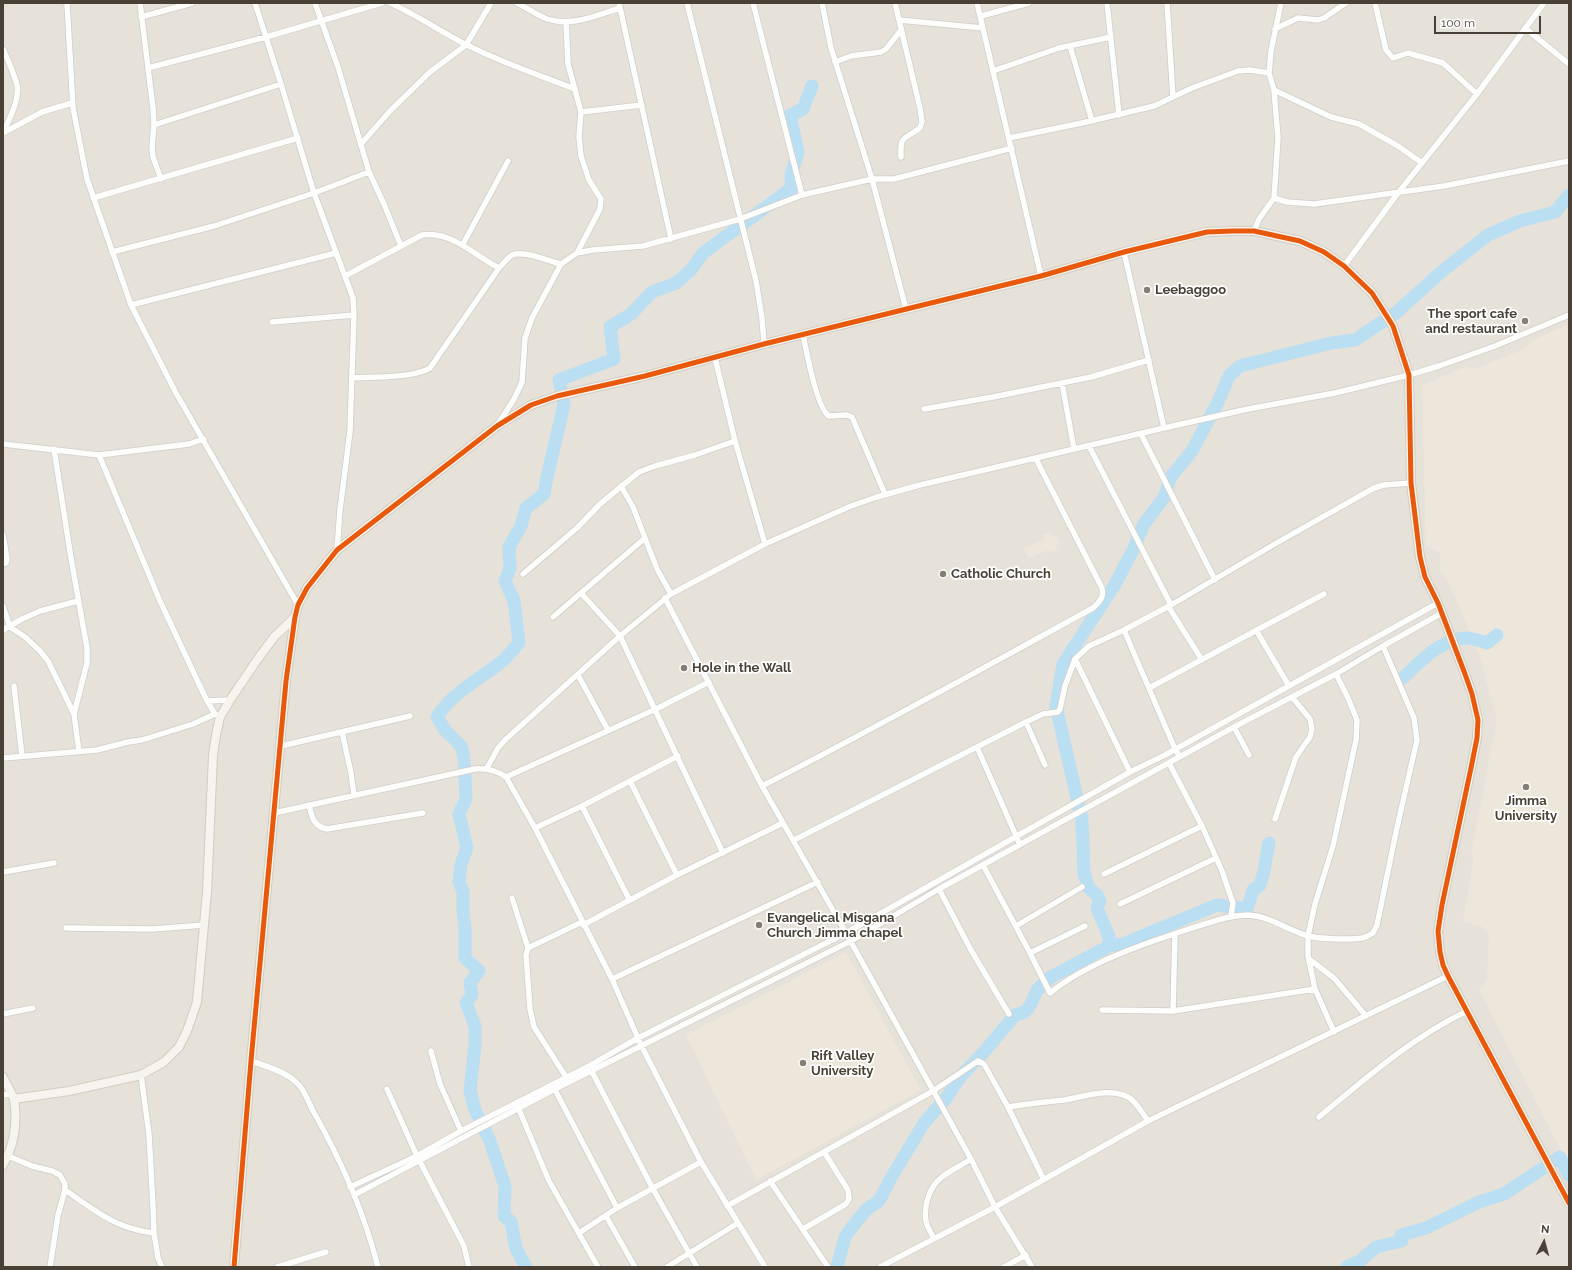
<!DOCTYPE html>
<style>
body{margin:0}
#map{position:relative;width:1572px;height:1270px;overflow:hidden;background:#f2f0ec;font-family:Raleway,sans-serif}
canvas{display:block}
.frame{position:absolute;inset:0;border:4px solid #494136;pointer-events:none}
.north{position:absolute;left:1524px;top:1222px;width:40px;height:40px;-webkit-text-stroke:3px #fff;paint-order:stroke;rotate:6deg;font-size:11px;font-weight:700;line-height:16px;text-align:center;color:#494136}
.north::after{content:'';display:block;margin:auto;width:14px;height:18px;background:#494136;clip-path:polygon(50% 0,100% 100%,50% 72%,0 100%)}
.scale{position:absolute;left:1434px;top:16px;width:107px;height:18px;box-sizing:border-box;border:2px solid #494136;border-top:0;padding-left:5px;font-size:12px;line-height:14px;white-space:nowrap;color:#494136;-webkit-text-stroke:3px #fff;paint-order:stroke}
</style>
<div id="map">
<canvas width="1572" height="1270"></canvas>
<div class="frame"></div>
<div class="north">N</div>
<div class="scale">100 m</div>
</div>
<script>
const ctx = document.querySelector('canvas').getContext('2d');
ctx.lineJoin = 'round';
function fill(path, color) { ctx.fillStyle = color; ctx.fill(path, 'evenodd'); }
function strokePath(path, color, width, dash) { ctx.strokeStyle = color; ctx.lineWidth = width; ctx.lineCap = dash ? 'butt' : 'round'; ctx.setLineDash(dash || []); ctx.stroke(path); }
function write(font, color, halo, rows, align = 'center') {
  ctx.font = font + ' Raleway,sans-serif'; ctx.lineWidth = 3.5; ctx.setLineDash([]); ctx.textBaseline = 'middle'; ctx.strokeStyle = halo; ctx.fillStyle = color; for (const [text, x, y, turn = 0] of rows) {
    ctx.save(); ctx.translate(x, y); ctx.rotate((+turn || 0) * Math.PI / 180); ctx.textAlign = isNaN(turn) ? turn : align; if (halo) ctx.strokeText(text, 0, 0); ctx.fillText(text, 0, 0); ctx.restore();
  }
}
const residential = new Path2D(`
 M 3,3 L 1569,3 L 1569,1267 L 3,1267 Z`);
const education = new Path2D(`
 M 1569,324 L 1569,1166 L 1479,990 L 1484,985 L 1487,978 L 1489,934 L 1481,926 L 1463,922 L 1474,856 L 1471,855 L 1497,719 L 1479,654 L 1447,579 L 1440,572 L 1440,552 L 1426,546 L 1422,385 L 1466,367 L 1477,368 L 1524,349 L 1531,341 Z
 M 1051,533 L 1052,537 L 1058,536 L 1061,544 L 1056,545 L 1057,549 L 1051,552 L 1048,550 L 1029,558 L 1024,548 L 1044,540 L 1043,535 Z
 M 846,952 L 921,1090 L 756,1180 L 686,1035 Z`);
const river = new Path2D(`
 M 1403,678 C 1421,661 1439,640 1466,638 C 1472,638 1481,641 1487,643 L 1497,635
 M 1109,946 L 1123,944 L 1217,905 L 1247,909 L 1253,890 L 1260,885 L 1263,875 L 1269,843
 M 526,1267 L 516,1249 L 511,1222 L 504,1216 L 505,1186 L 490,1141 L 475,1110 L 470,1091 L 475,1045 L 475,1026 L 466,1003 L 472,995 L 470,983 L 479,971 L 465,958 L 465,929 L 463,910 L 463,891 L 459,882 L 461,864 L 467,848 L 459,814 L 466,799 L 464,756 L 461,746 L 445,730 L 437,717 C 452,693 478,680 500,663 C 507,658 513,649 519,643 L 514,601 L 505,581 L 510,569 L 509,547 L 521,526 L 526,508 L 544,494 L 546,482 L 564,404 L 559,380 L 614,359 L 610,327 L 631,314 L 652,292 L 676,283 L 691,270 L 703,253 L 792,188 L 791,175 L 798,152 L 790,115 L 803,109 L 812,86
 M 837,1267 L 845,1237 L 855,1223 L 867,1209 L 879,1201 L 891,1178 L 924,1123 L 947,1097 L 961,1076 L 984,1052 L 1015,1015 L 1025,1012 L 1031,1004 L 1037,990 L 1051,977 L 1109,946 L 1109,937 L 1097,908 L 1100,901 L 1097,895 L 1089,888 L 1084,873 L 1082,820 L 1056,706 L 1063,664 L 1114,586 L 1133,550 L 1144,524 L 1165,496 L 1170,478 L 1192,451 L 1218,402 L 1229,376 L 1240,366 L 1331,343 L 1355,340 L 1397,312 L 1441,272 L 1488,235 L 1520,221 L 1555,212 L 1569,195
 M 1347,1267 L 1360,1261 L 1376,1247 L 1402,1241 L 1401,1235 L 1426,1228 L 1479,1202 L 1504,1194 L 1560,1157 L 1569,1175`);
const street = new Path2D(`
 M 67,3 L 73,108 L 87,179 L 131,305 L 176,393 L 298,605
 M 140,3 L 153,108 L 154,125 L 152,147 L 153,157 L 161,179
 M 255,3 L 281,84 L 314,193 L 353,298 L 354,315 L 350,431 L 340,510 L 337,550
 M 315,3 L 338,67 L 369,172 L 384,204 L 401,246
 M 390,3 C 417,15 441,32 467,45 C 502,63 539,75 575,89
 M 517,3 C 527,8 537,15 547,19 C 572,27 597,15 620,8
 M 619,3 L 671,239
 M 687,3 L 756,281 L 762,318 L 764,344
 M 753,3 L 802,195
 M 822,3 L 831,48 L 872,179 L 906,309
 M 895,3 L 920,108 L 922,122 L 920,128 C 904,140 900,134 901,157
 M 977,3 L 1041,276
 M 1107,3 L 1119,115
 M 1167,3 L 1173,97
 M 1375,3 L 1386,50 L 1393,58 L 1408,53 L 1443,63 L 1477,94
 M 981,16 L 1029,3
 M 141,17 L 192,3
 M 899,20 L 983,28
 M 566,22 L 568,64 L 581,112 L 579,137 L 581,156 L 589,180 L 601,199 L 600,209 L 577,253
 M 1525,28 L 1569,64
 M 1275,29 L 1298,18 L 1318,20 L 1324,18 L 1346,3
 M 1070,46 L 1092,121
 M 3,49 C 8,60 14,73 17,85 C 20,100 9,119 3,133
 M 835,62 L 851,56 L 881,52 L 886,49 L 901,30
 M 148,68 L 266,37 L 382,3
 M 993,71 L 1059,48 L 1111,37
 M 1274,90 L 1331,117 L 1359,124 L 1398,146 L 1422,163
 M 581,112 L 642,105
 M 154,125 L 281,84
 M 3,133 L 42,112 L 72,103
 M 1009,138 L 1082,123 L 1154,106 L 1192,88 L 1238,71 L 1250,70 L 1269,73
 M 361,144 L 390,111 L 430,72 L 466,45 L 491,3
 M 93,198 L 298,138
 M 1274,198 L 1287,202 L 1314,204 L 1444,186 L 1569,161
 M 1254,231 L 1259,219 L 1274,198 L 1278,138 L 1274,90 L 1269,73 L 1271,51 L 1281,3
 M 463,244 L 508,161
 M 112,252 L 214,226 L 314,193 L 369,172
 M 1124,252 L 1164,428
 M 1344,266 L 1398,193 L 1477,94 L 1544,3
 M 345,276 L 422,235 C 452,231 475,256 499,268 C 503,264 508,257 512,255 C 524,250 548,261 561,264
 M 131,305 L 336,253
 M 272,322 L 354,315
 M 803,334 C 806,350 817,409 829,416 L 847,415 L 852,417 L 885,494
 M 715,358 L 735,441 L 765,544
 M 352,378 C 370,377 415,378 430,368 L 499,268
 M 1062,383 L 1074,449
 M 924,409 L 993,397 L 1091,377 L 1149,360
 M 498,424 L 514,399 L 522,382 L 525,338 L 532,318 L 561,264 L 577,253 L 593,250 L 643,246 L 740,219 L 802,195 L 872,179 L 894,179 L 1012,148
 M 1141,434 L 1215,580
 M 3,444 L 99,455 L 189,444 L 204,439
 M 1089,446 L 1171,605
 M 54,449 L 71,558 L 87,648 L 87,663 L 74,714 L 79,752
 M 99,455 L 160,601 L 207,701 L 215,714 L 220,717
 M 621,486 L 633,507 L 657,569 L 671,594
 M 3,535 L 7,559 L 6,563 L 3,564
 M 523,574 L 577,528 L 600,504 L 639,472 L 655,466 L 695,455 L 735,441
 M 581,593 L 620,636 L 723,853
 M 665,598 L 762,786 L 846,933 L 971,1159 L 995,1207 L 1032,1267
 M 3,606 L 10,627 L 25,637 L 40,651 L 48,661 L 74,714
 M 1168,606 L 1202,660
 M 553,617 L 645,538
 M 3,630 L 22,619 L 40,611 L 78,601
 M 1124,630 L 1175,749 L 1180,757
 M 1256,630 L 1289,686
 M 1075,659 L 1130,772
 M 578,675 L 608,730
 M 14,686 L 22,756
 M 1149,688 L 1324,594
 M 207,701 L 230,700
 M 1026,722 L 1045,765
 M 1234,727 L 1249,755
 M 342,732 L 351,773 L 354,795
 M 281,746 L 410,716
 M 977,747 L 1020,845
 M 3,758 L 97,750 L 128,742 L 142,740 L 193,724 L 215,714
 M 1169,763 L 1202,826 L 1222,871 L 1233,903 L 1231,916
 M 487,768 L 498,748 L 505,740 L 620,636 L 671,594 L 765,544 L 851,506 L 877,497 L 920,485 L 1164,428 L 1248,409 L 1335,393 L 1409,375 L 1439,366 L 1495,346 L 1569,315
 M 506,777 L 656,709 L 709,682
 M 630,781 L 677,875
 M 762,786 C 874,729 983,668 1093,608 C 1100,601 1104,598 1102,588 L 1036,459
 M 309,805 C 312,817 313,826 327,829 L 423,813
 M 582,806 L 629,899
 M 274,813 L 475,769 C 487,768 496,770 506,777 L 535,828 L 612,979 L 641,1045 L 701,1162 L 765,1267
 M 1275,819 L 1296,757 L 1310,737 L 1312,729 L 1310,719 L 1292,697
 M 535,828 L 582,806 L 678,756
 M 794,840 L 977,747 L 1026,722 L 1043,714 L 1058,712 L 1060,709 L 1065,686 L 1075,659 L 1089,646 L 1124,630 L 1171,605 L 1280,541 L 1374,488 L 1384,485 L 1411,483
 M 983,865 L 1030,953 L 1050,993 C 1088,962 1146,943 1192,928 C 1210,923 1228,915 1248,915 C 1269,916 1288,930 1308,936 C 1319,939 1351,940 1362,938 C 1366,937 1370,935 1373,933 L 1377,925 L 1396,832 L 1417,740 L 1414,718 L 1383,646
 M 3,872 L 54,863
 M 1104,874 L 1202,826
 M 939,889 L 971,950 L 1009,1014
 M 512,898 L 528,948 L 526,955 L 530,1009 L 534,1027 L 568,1080
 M 1120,904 L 1216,858
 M 583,925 L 677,875 L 783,823
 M 1016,926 L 1082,887
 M 66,928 L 153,929 L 204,925
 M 528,948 L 582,922
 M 1030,953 L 1085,926
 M 1309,959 L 1334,978 L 1366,1016
 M 612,979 L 818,882
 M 1102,1010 L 1173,1011 L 1315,989
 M 1173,1011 L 1175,934
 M 3,1014 L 33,1008
 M 1334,1032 L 1315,989 L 1308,956 L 1308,936 L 1315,904 L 1333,846 L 1356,740 L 1357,720 L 1348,698 L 1336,674
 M 431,1051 L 440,1084 L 461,1131
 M 251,1061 C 264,1065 288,1073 297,1083 C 304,1089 308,1101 312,1109 C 340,1158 364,1212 378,1267
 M 590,1068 L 653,1189 L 697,1267
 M 141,1075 L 149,1134 L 153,1206 L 154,1233 L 158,1258 L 162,1267
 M 553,1086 L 617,1208
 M 387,1089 L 417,1156 L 464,1246 L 469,1267
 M 3,1095 L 11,1094
 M 518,1107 L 549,1181 L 598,1267
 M 1008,1107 C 1027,1104 1045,1102 1064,1100 C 1084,1097 1109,1087 1128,1097 C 1137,1102 1142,1113 1148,1121
 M 1319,1117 C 1366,1078 1411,1038 1467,1011
 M 8,1156 L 32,1166 L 52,1171 L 60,1175 L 65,1184 L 65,1190 L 58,1215 L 50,1267
 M 770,1181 L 828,1267
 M 350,1187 L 417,1156 L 461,1131 L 589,1066 L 638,1038 L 846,933 L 1130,772 L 1165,755 L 1438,603
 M 65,1190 C 96,1211 116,1229 154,1233
 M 354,1195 L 555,1089 L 851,941 L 939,889 L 1234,727 L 1336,674 L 1383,646 L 1442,613
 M 727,1206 L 933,1091 L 978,1061 L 984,1064 L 1008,1107 L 1044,1180
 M 606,1216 L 635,1267
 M 803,1229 L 846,1204 L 849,1199 L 848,1190 L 824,1152
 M 579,1233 L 617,1208 L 701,1162
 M 934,1239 C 932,1234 929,1230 927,1225 C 922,1210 929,1186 942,1177 C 951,1170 962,1165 971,1159
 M 277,1267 L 326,1252
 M 667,1267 L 738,1223
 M 880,1267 L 995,1207 L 1148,1121 L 1448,976
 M 1004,1267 L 1026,1255`);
const secondary = new Path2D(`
 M 3,1077 C 6,1084 12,1092 14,1100 C 18,1122 14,1146 3,1165
 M 14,1099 L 69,1091 L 141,1075 L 164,1062 L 179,1047 L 187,1031 L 197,1002 L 207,892 L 213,755 L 216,735 L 220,717 L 230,700 L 257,660 L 274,637 L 295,617
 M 234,1267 L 251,1061 L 286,681 L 295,617 L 298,605 L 307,588 L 337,550 L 497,426 L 531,405 L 557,396 L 645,376 L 764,344 L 1041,276 L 1124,252 L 1207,232 L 1233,231 L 1254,231 L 1300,241 L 1324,252 L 1344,266 L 1372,293 L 1393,326 L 1409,375 L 1411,483 L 1420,557 L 1425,577 L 1438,603 L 1465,674 L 1472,694 L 1478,720 L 1477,738 L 1471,768 L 1442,905 L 1438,931 L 1440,952 L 1443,965 L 1448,976 L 1569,1203`);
const cycleway = new Path2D(`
 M 234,1267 L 251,1061 L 286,681 L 295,617 L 298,605 L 307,588 L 337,550 L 497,426 L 531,405 L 557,396 L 645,376 L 764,344 L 1041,276 L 1124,252 L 1207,232 L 1233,231 L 1254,231 L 1300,241 L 1324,252 L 1344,266 L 1372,293 L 1393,326 L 1409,375 L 1411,483 L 1420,557 L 1425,577 L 1438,603 L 1465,674 L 1472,694 L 1478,720 L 1477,738 L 1471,768 L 1442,905 L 1438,931 L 1440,952 L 1443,965 L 1448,976 L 1569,1203`);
const markers = [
 [1147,290,4,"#847e76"],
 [1525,321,4,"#847e76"],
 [943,574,4,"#847e76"],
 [684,668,4,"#847e76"],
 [1526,787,4,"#847e76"],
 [759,925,4,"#847e76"],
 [803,1063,4,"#847e76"]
];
const poiNames = [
 ["Leebaggoo",1155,290],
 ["The sport cafe",1517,314,"right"],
 ["and restaurant",1517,329,"right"],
 ["Catholic Church",951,574],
 ["Hole in the Wall",692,668],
 ["Jimma",1526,801,"center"],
 ["University",1526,816,"center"],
 ["Evangelical Misgana",767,918],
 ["Church Jimma chapel",767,933],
 ["Rift Valley",811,1056],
 ["University",811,1071]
];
fill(residential, '#e6e1d9');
fill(education, '#ede7db');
strokePath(river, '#badff2', 13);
strokePath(street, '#d0cdc9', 7);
strokePath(secondary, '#d2cdc2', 10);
strokePath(street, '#fdfdfc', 5.5);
strokePath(secondary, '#f7f4ef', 8);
strokePath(cycleway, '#e8590c', 5);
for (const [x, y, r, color] of markers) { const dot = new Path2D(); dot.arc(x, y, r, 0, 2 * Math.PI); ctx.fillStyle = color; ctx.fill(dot); strokePath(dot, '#fff', 1.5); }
write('bold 13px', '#494136', '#fff', poiNames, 'left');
</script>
